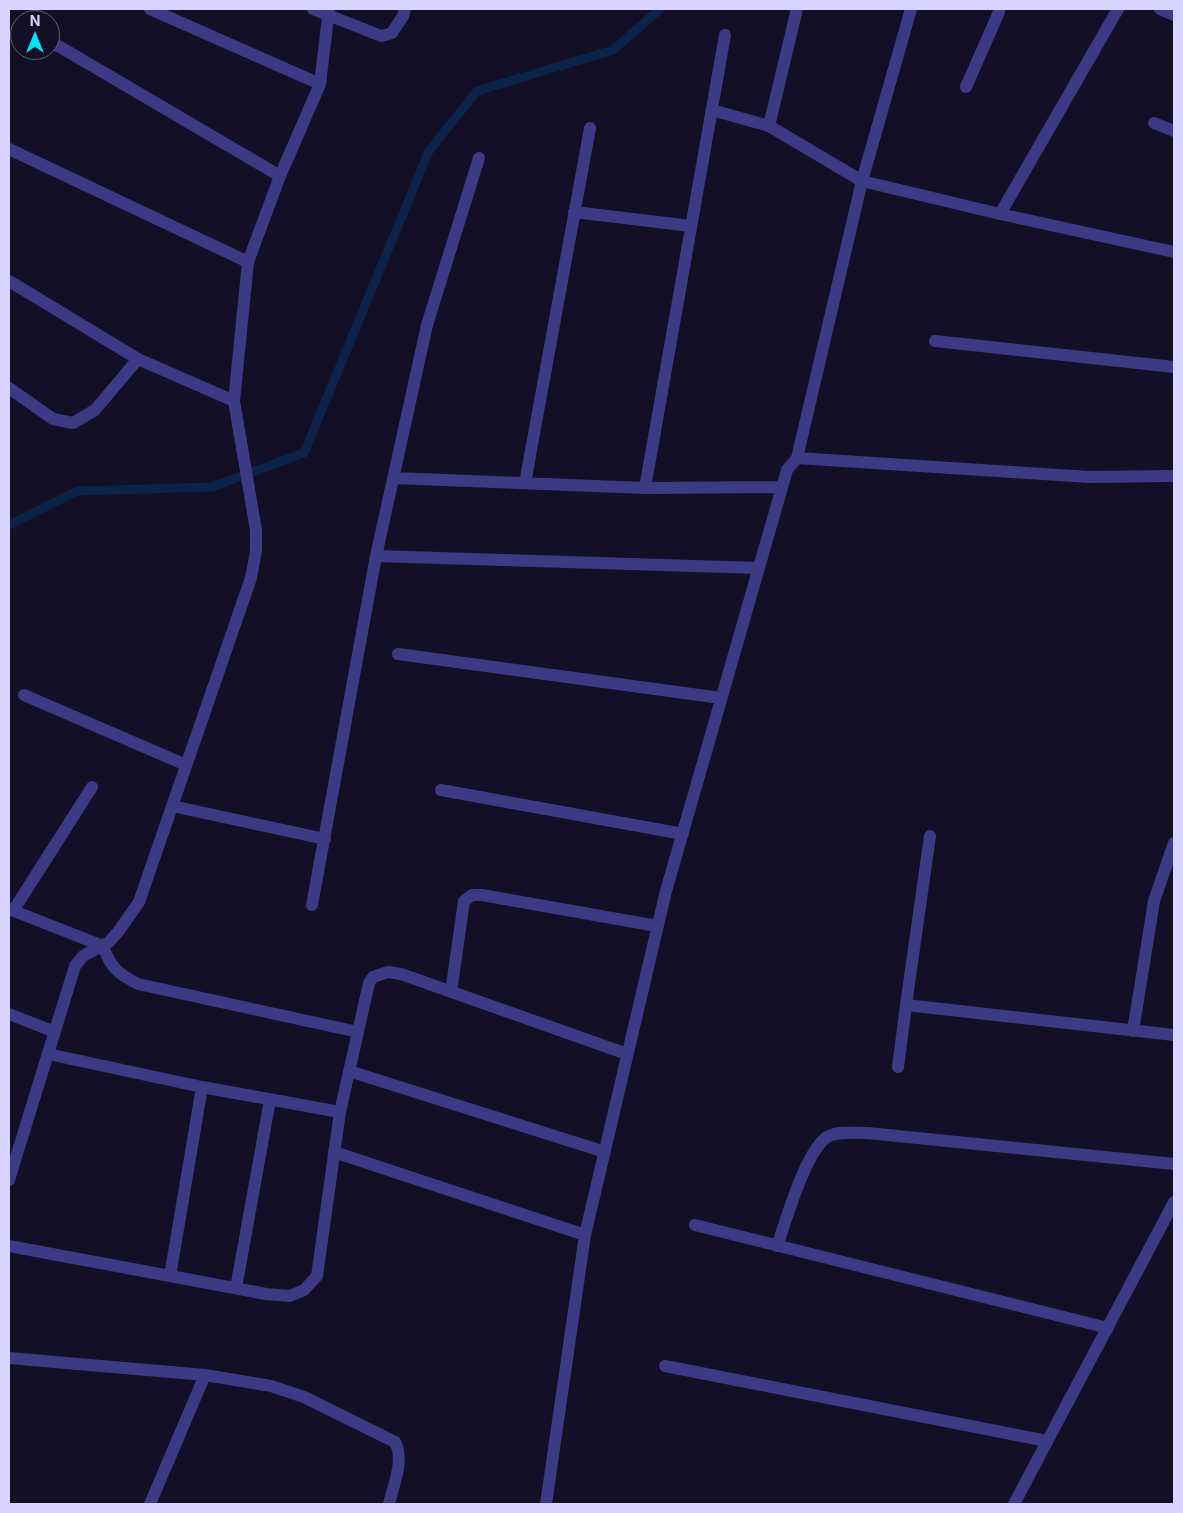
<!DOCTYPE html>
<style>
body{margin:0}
#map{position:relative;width:1183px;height:1513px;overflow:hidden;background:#130f26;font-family:Inter,sans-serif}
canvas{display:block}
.frame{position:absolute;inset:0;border:10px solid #d9d4ff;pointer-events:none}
.north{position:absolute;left:10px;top:10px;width:50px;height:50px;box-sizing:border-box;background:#130f26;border:1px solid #625e7d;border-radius:50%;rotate:0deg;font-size:14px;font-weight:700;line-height:20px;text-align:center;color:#d9d4ff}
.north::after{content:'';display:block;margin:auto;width:18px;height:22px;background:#00e5ff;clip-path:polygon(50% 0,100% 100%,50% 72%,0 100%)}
</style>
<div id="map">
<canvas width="1183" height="1513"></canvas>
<div class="frame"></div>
<div class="north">N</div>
</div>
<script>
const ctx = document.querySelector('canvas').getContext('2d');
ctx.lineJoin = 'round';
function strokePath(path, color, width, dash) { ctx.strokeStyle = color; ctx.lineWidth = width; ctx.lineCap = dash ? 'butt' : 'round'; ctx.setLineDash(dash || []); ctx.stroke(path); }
const stream = new Path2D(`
 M 9,525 L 77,491 L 212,487 L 304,453 L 429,151 L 477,91 L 613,50 L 660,9`);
const street = new Path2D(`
 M 150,9 L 320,84
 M 313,9 L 381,36 L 392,33 L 403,16 L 405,9
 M 1160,9 L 1174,15
 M 55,44 L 280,176
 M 966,87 L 999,12 L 999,9
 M 712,110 L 769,126 L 862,181 L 1000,214 L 1174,252
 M 1154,123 L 1174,131
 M 769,126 L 797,9
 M 9,149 L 248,262
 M 574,212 L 691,226
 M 1000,214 L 1118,9
 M 9,281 L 138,359 L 234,401
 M 935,341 L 1174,367
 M 9,388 L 53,419 L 73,423 L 95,410 L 138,359
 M 797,458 L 862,181 L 911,9
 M 394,478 L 645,488 L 782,487
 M 525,483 L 590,128
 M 645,488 L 725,35
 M 376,556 L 758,568
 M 398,654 L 721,698
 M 24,695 L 186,765
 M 441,790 L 683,834
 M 172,806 L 325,839
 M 930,836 L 906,1005 L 1174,1035
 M 312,905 L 376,556 L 427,325 L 479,158
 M 9,909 L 103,946 C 111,968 117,973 138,984 L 358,1032
 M 13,911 L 92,787
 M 451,992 L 464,901 L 472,895 L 482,895 L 657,926
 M 9,1014 L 55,1032
 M 1133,1031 L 1154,901 L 1174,843
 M 48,1054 L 202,1087 L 340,1112
 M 898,1067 L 906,1005
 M 349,1071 L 605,1152
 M 334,1152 L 585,1235
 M 9,1180 L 75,966 L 83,956 L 109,942 L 118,932 L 139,902 L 251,578 L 256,551 L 256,530 L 234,401 L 248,262 L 280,176 L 320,84 L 329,9
 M 695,1225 L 1108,1328
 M 9,1246 L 170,1276 L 202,1087
 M 777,1246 C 786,1221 807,1146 829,1136 C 839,1131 856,1133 868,1133 L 1174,1164
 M 170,1276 L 266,1294 L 290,1296 L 304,1290 L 317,1276 L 340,1112 L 369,983 L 373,977 L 388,972 L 401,974 L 627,1054
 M 236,1288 L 270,1100
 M 9,1358 L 205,1375 L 271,1386 L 304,1397 L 395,1442 C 405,1460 393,1486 389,1504
 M 665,1366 L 1047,1441
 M 150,1504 L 205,1375
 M 546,1504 L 585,1235 L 666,891 L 787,470 L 797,458 L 1089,477 L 1174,476
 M 1014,1504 L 1174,1202`);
strokePath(stream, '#0c2248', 9);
strokePath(street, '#3d3a85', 12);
</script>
